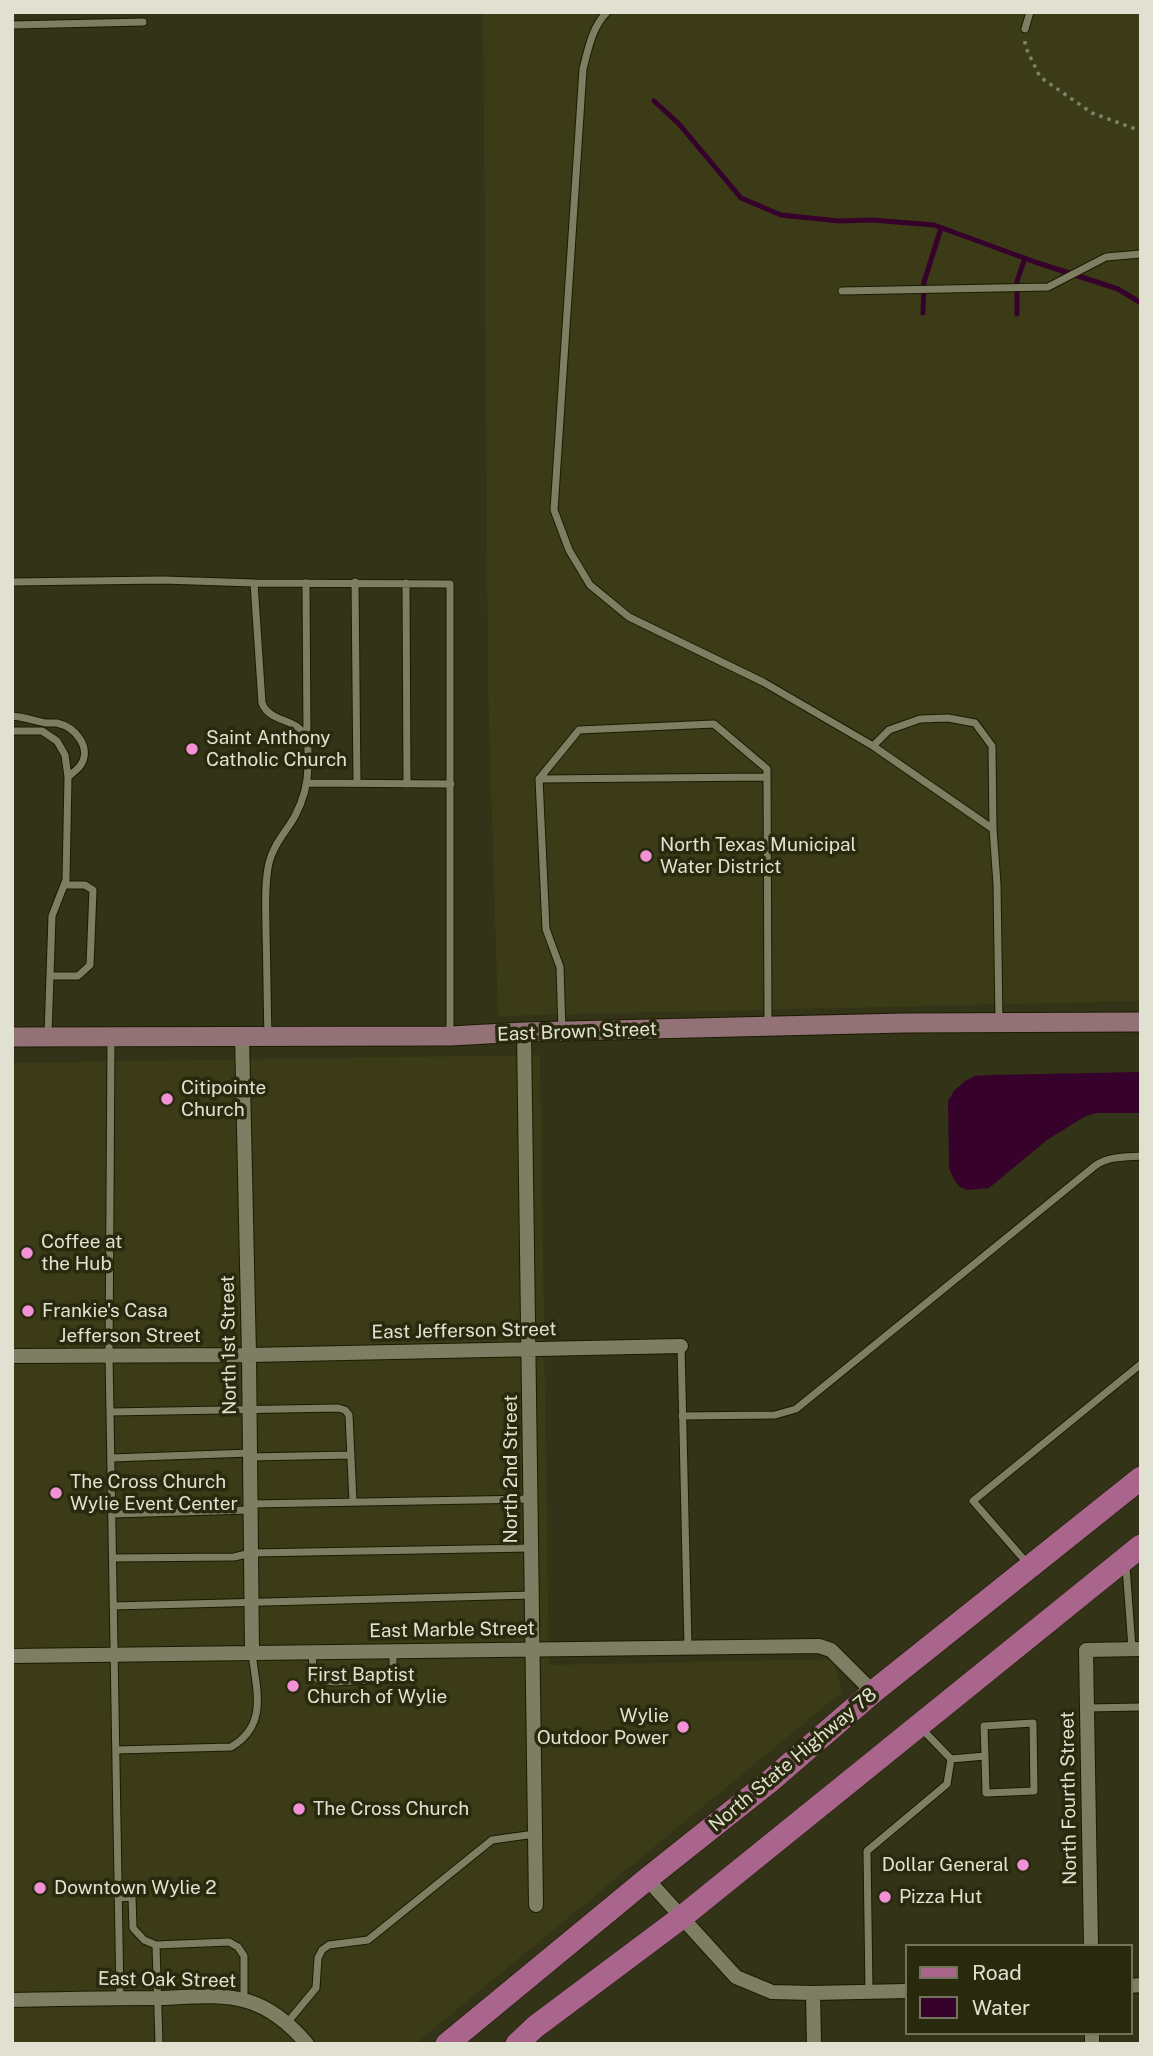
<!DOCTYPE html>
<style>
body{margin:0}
#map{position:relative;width:1153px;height:2056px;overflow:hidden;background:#333318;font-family:"Public Sans",sans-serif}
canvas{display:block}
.frame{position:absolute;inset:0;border:14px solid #e0e1d0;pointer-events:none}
.legend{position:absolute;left:905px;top:1944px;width:228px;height:91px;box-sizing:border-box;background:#29290e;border:2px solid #72735c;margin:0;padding:9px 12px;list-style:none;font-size:21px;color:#e0e1d0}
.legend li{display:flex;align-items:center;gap:14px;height:35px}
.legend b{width:35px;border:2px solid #72735c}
</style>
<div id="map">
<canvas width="1153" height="2056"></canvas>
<div class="frame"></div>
<ul class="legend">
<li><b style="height:9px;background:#a9658c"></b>Road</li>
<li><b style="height:19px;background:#36022b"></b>Water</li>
</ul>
</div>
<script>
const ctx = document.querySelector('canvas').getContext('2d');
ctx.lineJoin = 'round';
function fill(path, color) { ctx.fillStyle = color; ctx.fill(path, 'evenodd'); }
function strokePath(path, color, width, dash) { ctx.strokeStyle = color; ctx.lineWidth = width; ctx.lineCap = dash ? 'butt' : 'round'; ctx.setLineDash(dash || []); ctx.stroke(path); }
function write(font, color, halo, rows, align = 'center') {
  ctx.font = font + ' "Public Sans",sans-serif'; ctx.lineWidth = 7; ctx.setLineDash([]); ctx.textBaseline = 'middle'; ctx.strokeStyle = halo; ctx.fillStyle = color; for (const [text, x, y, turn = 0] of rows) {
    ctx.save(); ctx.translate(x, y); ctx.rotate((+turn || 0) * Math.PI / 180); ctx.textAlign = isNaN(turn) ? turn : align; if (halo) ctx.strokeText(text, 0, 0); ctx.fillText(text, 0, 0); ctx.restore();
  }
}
const built = new Path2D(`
 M 483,12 L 1141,12 L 1141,1001 L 498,1016 L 488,688 Z
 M 540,1055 L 549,1665 L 833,1659 L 842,1692 L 415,2044 L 12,2044 L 12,1063 Z`);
const water = new Path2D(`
 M 1141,1072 L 1141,1113 L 1096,1113 L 1084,1117 L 1047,1140 L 989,1188 L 967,1190 L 960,1187 L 954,1180 L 949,1168 L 948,1101 L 954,1091 L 965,1081 L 975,1076 L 989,1075 Z`);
const stream = new Path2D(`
 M 654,101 L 679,124 L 741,198 L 781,215 L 839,221 L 872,220 L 934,225 L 1035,262 L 1118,289 L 1141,303
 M 923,313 L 924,282 L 941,228
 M 1017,314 L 1017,281 L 1025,258`);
const path = new Path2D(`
 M 1025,41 L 1025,46 L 1040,77 L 1092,113 L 1141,131`);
const lane = new Path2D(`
 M 607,12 C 592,27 588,50 583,69 L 554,510 L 569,550 L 590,585 L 629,617 L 763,682 L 873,746 L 993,829 L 997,884 L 999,1022
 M 12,25 L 143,22
 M 1025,29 L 1030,12
 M 842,291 L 1048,287 L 1106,257 L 1141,254
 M 12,582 L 163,580 L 254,583 L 450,584 L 450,1035
 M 355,582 L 357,783
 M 254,583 L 262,703 C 270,724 298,717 306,738 C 309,746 308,756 308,765 C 308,783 304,799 295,816 C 286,832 273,845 269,863 C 264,885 266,910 266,932 C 267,967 267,1001 268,1035
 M 306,583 L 307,737
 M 406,583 L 407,784
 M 12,716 C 24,717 35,721 46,723 C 50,723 53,723 57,723 C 75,727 93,748 80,766 C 77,770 72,773 68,777
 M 12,731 L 42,731 L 57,741 L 65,755 L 68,777 L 66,880 L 52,916 L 48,1035
 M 873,746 L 889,730 L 920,719 L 948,718 L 975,723 L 992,746 L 993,829
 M 539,779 L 767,777
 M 307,783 L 451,784
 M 50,976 L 78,976 L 90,965 L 93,890 L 85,885 L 64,885
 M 562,1031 L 560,967 L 546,929 L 539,779 L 579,730 L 714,724 L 767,769 L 768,1026
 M 111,1040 L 109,1355 L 120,1998
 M 681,1346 L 688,1646
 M 110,1412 L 338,1408 L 345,1410 L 349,1415 L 353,1502
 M 682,1416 L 775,1415 L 796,1409 L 1096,1165 C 1110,1156 1125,1157 1141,1156
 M 250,1457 L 351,1455
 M 111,1458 L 250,1453
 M 251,1504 L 531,1499
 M 112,1514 L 250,1510
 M 113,1558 L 234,1557 L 251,1553 L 530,1548
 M 1027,1563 L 973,1501 L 1141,1364
 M 1126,1566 L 1132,1648
 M 113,1606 L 532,1595
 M 312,1652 L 313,1670 L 318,1680 L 334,1682 L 389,1679 L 393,1673 L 393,1651
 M 1087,1708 L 1141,1707
 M 922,1729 L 951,1759
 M 116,1750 L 231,1747 C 269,1725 256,1689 252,1653
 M 951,1759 L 985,1756 L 986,1793 L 1034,1791 L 1033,1723 L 984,1726 L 985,1756
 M 118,1898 L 132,1897 L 133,1928 L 144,1940 L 156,1945 L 159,2044
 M 156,1945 L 229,1942 L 238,1947 L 244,1956 L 244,2000
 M 869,1991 L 867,1851 L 947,1784 L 951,1759
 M 287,2023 L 316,1988 L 318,1958 L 322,1950 L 329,1945 L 368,1940 L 492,1840 L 535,1834`);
const street = new Path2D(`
 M 524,1032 L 536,1905
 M 242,1036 L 249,1355 L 252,1653
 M 12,1356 L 249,1355 L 681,1346
 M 12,1656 L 819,1646 L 831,1650 L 873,1692
 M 647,1879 L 736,1977 L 772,1992 L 813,1993 L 906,1991
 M 1091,1946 L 1086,1650 L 1141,1649
 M 1130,1986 L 1141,1985
 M 813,1993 L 814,2044
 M 12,2000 C 62,1999 112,1998 162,1998 C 189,1997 220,1993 247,2001 C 271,2008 291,2025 307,2044
 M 1092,2044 L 1092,2033`);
const secondary = new Path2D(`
 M 12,1037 L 450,1036 L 524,1032 L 904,1023 L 1141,1022`);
const primary = new Path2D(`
 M 447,2044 L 647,1879 L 769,1782 L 873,1692 L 1141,1478
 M 517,2044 L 535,2027 L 682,1917 L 1141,1546`);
const markers = [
 [192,749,7,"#f391d6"],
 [646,856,7,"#f391d6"],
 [167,1099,7,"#f391d6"],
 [27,1253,7,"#f391d6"],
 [28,1311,7,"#f391d6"],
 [56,1493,7,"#f391d6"],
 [293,1686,7,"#f391d6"],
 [683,1727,7,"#f391d6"],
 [299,1809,7,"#f391d6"],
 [1023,1865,7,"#f391d6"],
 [40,1888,7,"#f391d6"],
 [885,1897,7,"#f391d6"]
];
const poiNames = [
 ["Saint Anthony",206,738],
 ["Catholic Church",206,760],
 ["North Texas Municipal",660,845],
 ["Water District",660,867],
 ["Citipointe",181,1088],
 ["Church",181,1110],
 ["Coffee at",41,1242],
 ["the Hub",41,1264],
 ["Frankie's Casa",42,1311],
 ["The Cross Church",70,1482],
 ["Wylie Event Center",70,1504],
 ["First Baptist",307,1675],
 ["Church of Wylie",307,1697],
 ["Wylie",669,1716,"right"],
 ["Outdoor Power",669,1738,"right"],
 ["The Cross Church",313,1809],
 ["Dollar General",1009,1865,"right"],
 ["Downtown Wylie 2",54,1888],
 ["Pizza Hut",899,1897]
];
const streetNames = [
 ["East Brown Street",577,1032,-2],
 ["East Jefferson Street",464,1331,-1],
 ["Jefferson Street",130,1336],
 ["North 1st Street",229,1345,-91],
 ["North 2nd Street",511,1469,-90],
 ["East Marble Street",452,1630,-1],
 ["North State Highway 78",793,1760,-40],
 ["North Fourth Street",1069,1798,-91],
 ["East Oak Street",167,1980,1]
];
fill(built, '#3b3b18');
fill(water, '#36022b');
strokePath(stream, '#36022b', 5);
strokePath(lane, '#1b1b02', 9);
strokePath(street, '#1b1b02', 16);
strokePath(secondary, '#1b1b02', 21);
strokePath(primary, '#1b1b02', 24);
strokePath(path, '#80806a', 3.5, [3.5, 5]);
strokePath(lane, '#7e7f62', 7);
strokePath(street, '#7e7f62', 14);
strokePath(secondary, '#937277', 19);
strokePath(primary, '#a9658c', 23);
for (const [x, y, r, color] of markers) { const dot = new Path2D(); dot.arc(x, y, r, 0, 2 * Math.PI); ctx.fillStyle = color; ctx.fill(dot); strokePath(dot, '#29290e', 2.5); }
write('19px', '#e0e1d0', '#29290e', poiNames, 'left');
write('19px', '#e0e1d0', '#29290e', streetNames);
</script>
